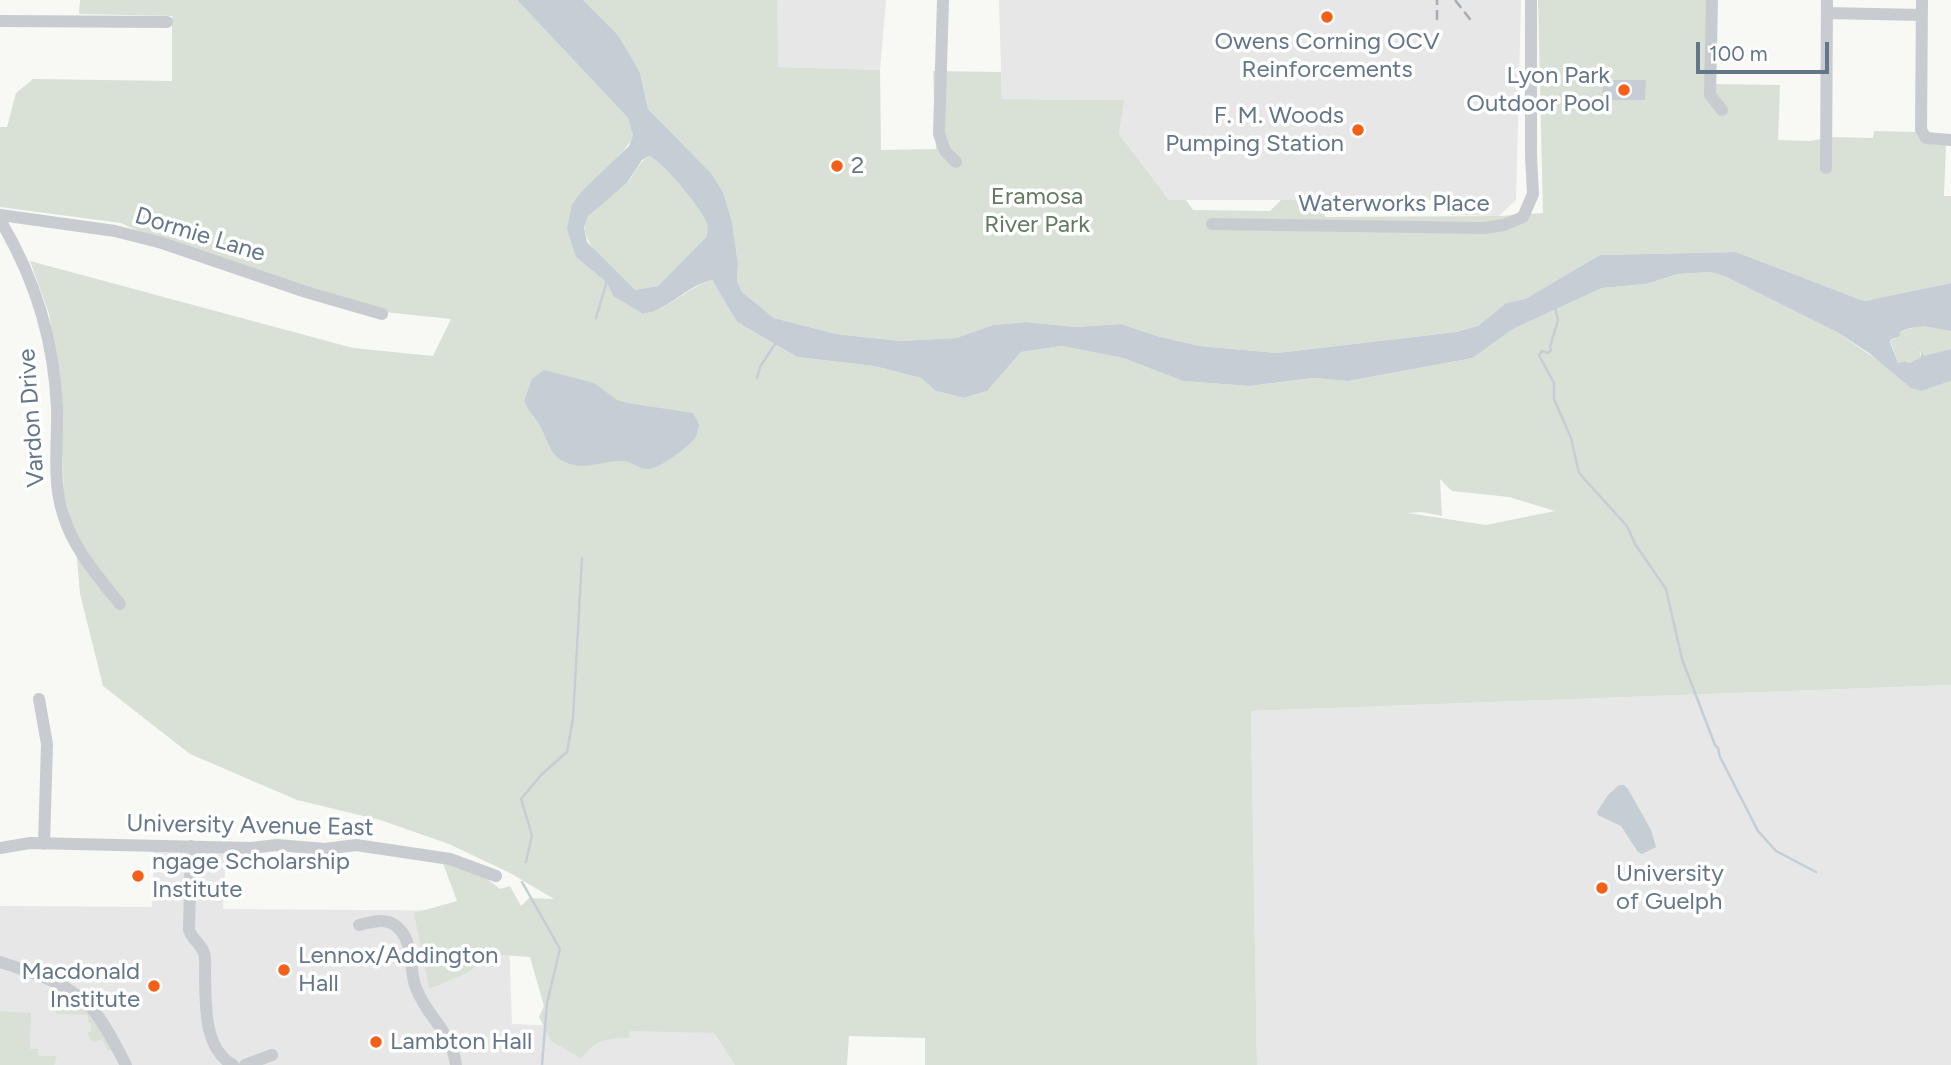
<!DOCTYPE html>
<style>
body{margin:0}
#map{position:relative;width:1951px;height:1065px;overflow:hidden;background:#f8f8f5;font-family:Figtree,sans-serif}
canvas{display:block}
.scale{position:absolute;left:1696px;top:42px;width:133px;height:32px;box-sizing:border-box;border:4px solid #64768a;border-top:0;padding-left:9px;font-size:21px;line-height:24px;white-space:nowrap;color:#64768a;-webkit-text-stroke:5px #fff;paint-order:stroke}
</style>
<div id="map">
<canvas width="1951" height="1065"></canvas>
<div class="scale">100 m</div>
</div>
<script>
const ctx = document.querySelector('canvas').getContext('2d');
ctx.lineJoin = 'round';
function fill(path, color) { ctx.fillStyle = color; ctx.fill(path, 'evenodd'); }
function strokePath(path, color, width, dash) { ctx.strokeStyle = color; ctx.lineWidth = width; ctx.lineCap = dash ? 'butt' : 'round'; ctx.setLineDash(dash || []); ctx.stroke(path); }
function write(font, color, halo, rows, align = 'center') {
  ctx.font = font + ' Figtree,sans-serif'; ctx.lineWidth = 7; ctx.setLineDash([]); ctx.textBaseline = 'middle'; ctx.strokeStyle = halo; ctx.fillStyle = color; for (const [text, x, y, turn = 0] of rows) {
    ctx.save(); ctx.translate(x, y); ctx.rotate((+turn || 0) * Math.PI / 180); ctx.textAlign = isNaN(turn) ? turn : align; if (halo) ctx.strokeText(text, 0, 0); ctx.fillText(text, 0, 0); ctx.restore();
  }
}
const built = new Path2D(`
 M 777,0 L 886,0 L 880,70 L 777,67 Z
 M 999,0 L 1521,0 L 1516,200 L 1499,216 L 1450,215 L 1449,200 L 1169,200 L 1119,134 L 1123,100 L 1002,99 Z
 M 1951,685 L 1951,1065 L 1257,1065 L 1251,711 Z
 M 154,850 L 226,850 L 223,909 L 508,911 L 512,1024 L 714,1033 L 735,1065 L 0,1065 L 0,906 L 152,907 Z`);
const green = new Path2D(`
 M 80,0 L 517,0 L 628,118 C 629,123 633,130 633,134 C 633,148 583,189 572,204 L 576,257 L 607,283 L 613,296 L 643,314 C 669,310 687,287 712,280 L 737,322 L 797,357 L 874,366 L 921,378 L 936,391 L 964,398 L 987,391 L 1021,352 L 1062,346 L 1123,358 L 1183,381 L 1249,386 L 1313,378 L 1348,381 L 1473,358 L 1513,329 L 1602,288 L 1646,284 L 1678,274 L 1710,272 L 1724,276 L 1837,332 L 1922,391 L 1951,381 L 1951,685 L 1251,711 L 1257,1065 L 925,1065 L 925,1038 L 849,1036 L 847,1065 L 735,1065 L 714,1033 L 630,1031 L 629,1038 C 605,1039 598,1038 581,1058 L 551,1041 L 539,1017 L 544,1006 L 530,957 L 490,954 L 469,972 L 429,989 L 414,913 L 457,901 L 441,858 L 478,872 L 500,889 L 510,886 L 521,906 L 529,898 L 554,899 L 510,873 L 449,844 L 380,820 L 297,800 L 190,754 L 103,686 L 80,594 L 75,536 L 64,494 L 58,372 L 49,314 L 30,261 L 353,348 L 433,356 L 451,319 L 384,312 L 163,243 L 121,223 L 0,207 L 0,127 L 7,127 L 16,93 L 33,79 L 172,81 L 172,16 L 79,14 ZM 1440,479 L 1452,491 L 1509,497 L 1555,511 L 1486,525 L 1408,513 L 1422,512 L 1442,516 Z
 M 583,0 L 777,0 L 778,67 L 880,70 L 881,150 L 936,149 L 933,71 L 1001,72 L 1002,99 L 1124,100 L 1119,134 L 1169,200 L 1186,200 L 1193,210 L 1270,211 L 1281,200 L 1325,200 L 1325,217 L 1499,216 L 1543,213 L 1538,0 L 1706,0 L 1707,84 L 1780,85 L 1778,140 L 1810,141 L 1831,137 L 1873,138 L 1874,131 L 1915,132 C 1923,145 1932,145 1946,145 L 1944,196 L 1951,196 L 1951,283 L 1864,301 L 1736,252 L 1600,255 L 1525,299 L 1506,303 L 1478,326 L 1456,332 L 1277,353 L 1200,346 L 1157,336 L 1121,324 L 1076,327 L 1026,322 L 993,325 L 956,338 L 900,341 L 836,334 L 774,318 L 742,292 L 737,281 L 738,264 L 732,221 L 723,192 L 712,174 L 648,109 L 640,72 L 618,35 Z
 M 649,156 C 662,161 703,210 707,224 C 708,228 707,232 707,236 L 658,286 L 635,290 C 619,275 574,242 587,217 C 595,204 614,196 625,185 C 634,176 637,163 649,156 Z
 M 1918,326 L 1941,328 L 1951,331 L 1951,349 L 1924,357 L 1919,350 L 1921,357 L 1910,363 L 1905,361 L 1898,363 L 1890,340 L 1895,339 L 1900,332 Z
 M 55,987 C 84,1004 95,1021 112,1049 L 108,1051 L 102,1039 L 95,1042 L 90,1040 L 88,1032 L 91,1031 L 91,1023 L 88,1023 L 88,1015 L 56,1014 L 56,995 L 48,994 L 49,989 Z
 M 0,1011 L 31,1013 L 30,1049 L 38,1049 L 39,1056 L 57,1056 L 54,1065 L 0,1065 Z`);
const water = new Path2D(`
 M 517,0 L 583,0 L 618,35 L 640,72 L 648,109 L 712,174 L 723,192 L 732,221 L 738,264 L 737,281 L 742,292 L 774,318 L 836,334 L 900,341 L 956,338 L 993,325 L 1026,322 L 1076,327 L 1121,324 L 1157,336 L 1200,346 L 1277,353 L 1456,332 L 1478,326 L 1506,303 L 1525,299 L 1600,255 L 1736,252 L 1864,301 L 1951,283 L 1951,331 C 1931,328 1921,322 1900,332 L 1900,336 L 1890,340 L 1890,342 L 1898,363 L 1905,361 L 1910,363 L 1921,357 L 1921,353 L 1918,348 L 1924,356 L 1951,349 L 1951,381 L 1922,391 L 1911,388 L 1869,353 L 1837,332 L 1724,276 L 1710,272 L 1678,274 L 1646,284 L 1602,288 L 1513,329 L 1473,358 L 1348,381 L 1313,378 L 1249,386 L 1183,381 L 1123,358 L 1062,346 L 1021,352 L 987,391 L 964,398 L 936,391 L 921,378 L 874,366 L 797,357 L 737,322 L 712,280 C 686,286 669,310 643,314 L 613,296 L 607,283 L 576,257 L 567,229 L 572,204 L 582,191 L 629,146 L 633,135 L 628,118 ZM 649,156 C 662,161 703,210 707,224 C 708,228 707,232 707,236 L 658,286 L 635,290 L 587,242 L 584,227 L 588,216 L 626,184 L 642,160 Z
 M 1603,80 L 1646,80 L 1645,100 L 1602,100 Z
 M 544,370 L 594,383 L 617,400 L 627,403 L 693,413 L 699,424 C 698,429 698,435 694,439 C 687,448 660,468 649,469 C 640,470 633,462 624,461 C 601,460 583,473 561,460 C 549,453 546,435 539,424 C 534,416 528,410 524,401 L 532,379 Z
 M 1619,785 L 1624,785 L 1628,789 L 1651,830 L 1656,847 L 1642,854 L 1638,852 L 1621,826 L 1598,815 L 1597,812 L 1608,795 Z`);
const stream = new Path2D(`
 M 1555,308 L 1558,320 L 1550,347 L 1551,350 L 1548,353 L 1542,351 L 1539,355 L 1554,383 L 1554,399 L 1571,438 L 1579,473 L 1627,526 L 1635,544 L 1666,589 L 1682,659 L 1715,745 L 1718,748 L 1720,757 L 1758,831 L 1776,851 L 1816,872
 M 596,318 L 607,281
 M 757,378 L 760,367 L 775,344
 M 526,862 L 532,835 L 521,799 L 542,774 L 567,752 L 573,718 L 582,558
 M 522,882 L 560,949 L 547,1003 L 542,1065`);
const minor = new Path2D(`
 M 943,0 L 939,134 L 945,151 L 956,162
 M 1712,0 L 1710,95 L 1722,110
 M 1922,0 L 1921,130 L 1926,138 L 1951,140
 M 1827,13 L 1922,15
 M 0,21 L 167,22
 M 1826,168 L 1827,0
 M 0,215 L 115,231 L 162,243 L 306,292 L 382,314
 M 0,220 C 35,278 54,340 57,408 C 58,442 52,481 63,514 C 73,548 98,577 120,604
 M 1212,224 L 1484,228 L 1504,225 L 1523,217 L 1533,194 L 1531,156 L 1531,0
 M 39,699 L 47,744 L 44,844
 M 191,846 L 189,930 C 192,939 201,944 204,953 C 206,959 205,968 205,975 C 206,1005 203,1048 233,1065
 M 0,848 L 30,843 L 251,848 L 277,845 L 325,849 L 356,845 L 450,859 L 496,876
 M 359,925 C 372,922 385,917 396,926 C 415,941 408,968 416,988 C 428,1019 451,1030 456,1065
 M 0,962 C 31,972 70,983 92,1009 C 106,1025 116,1046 126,1065
 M 245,1065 L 272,1055`);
const rail = new Path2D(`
 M 1455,0 L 1473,23
 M 1437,20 L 1437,0`);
const markers = [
 [1327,17,7,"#f56018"],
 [1624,90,7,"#f56018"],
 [1358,130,7,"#f56018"],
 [837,166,7,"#f56018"],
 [138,876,7,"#f56018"],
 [1602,888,7,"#f56018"],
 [284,970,7,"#f56018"],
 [154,986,7,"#f56018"],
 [376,1042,7,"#f56018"]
];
const poiNames = [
 ["Owens Corning OCV",1327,42,"center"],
 ["Reinforcements",1327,70,"center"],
 ["Lyon Park",1610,76,"right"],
 ["Outdoor Pool",1610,104,"right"],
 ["F. M. Woods",1344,116,"right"],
 ["Pumping Station",1344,144,"right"],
 ["2",851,166],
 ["ngage Scholarship",152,862],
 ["Institute",152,890],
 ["University",1616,874],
 ["of Guelph",1616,902],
 ["Lennox/Addington",298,956],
 ["Hall",298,984],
 ["Macdonald",140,972,"right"],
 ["Institute",140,1000,"right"],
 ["Lambton Hall",390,1042]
];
const parkNames = [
 ["Eramosa",1037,197],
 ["River Park",1037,225]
];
const streetNames = [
 ["Waterworks Place",1394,204],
 ["Dormie Lane",200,235,17],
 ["Vardon Drive",32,418,-94],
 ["University Avenue East",250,826,1]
];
fill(built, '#e6e7e6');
fill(green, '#d9e1d6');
fill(water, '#c4ced4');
strokePath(stream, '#c4ced4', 2.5);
strokePath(minor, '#c8ccd0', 12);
strokePath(rail, '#a7adb4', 2.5, [10, 5]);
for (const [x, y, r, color] of markers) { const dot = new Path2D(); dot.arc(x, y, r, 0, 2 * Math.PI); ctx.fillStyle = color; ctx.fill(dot); strokePath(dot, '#fff', 2.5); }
write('24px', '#64768a', '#fff', poiNames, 'left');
write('24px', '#637a60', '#fff', parkNames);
write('24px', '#64768a', '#fff', streetNames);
</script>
